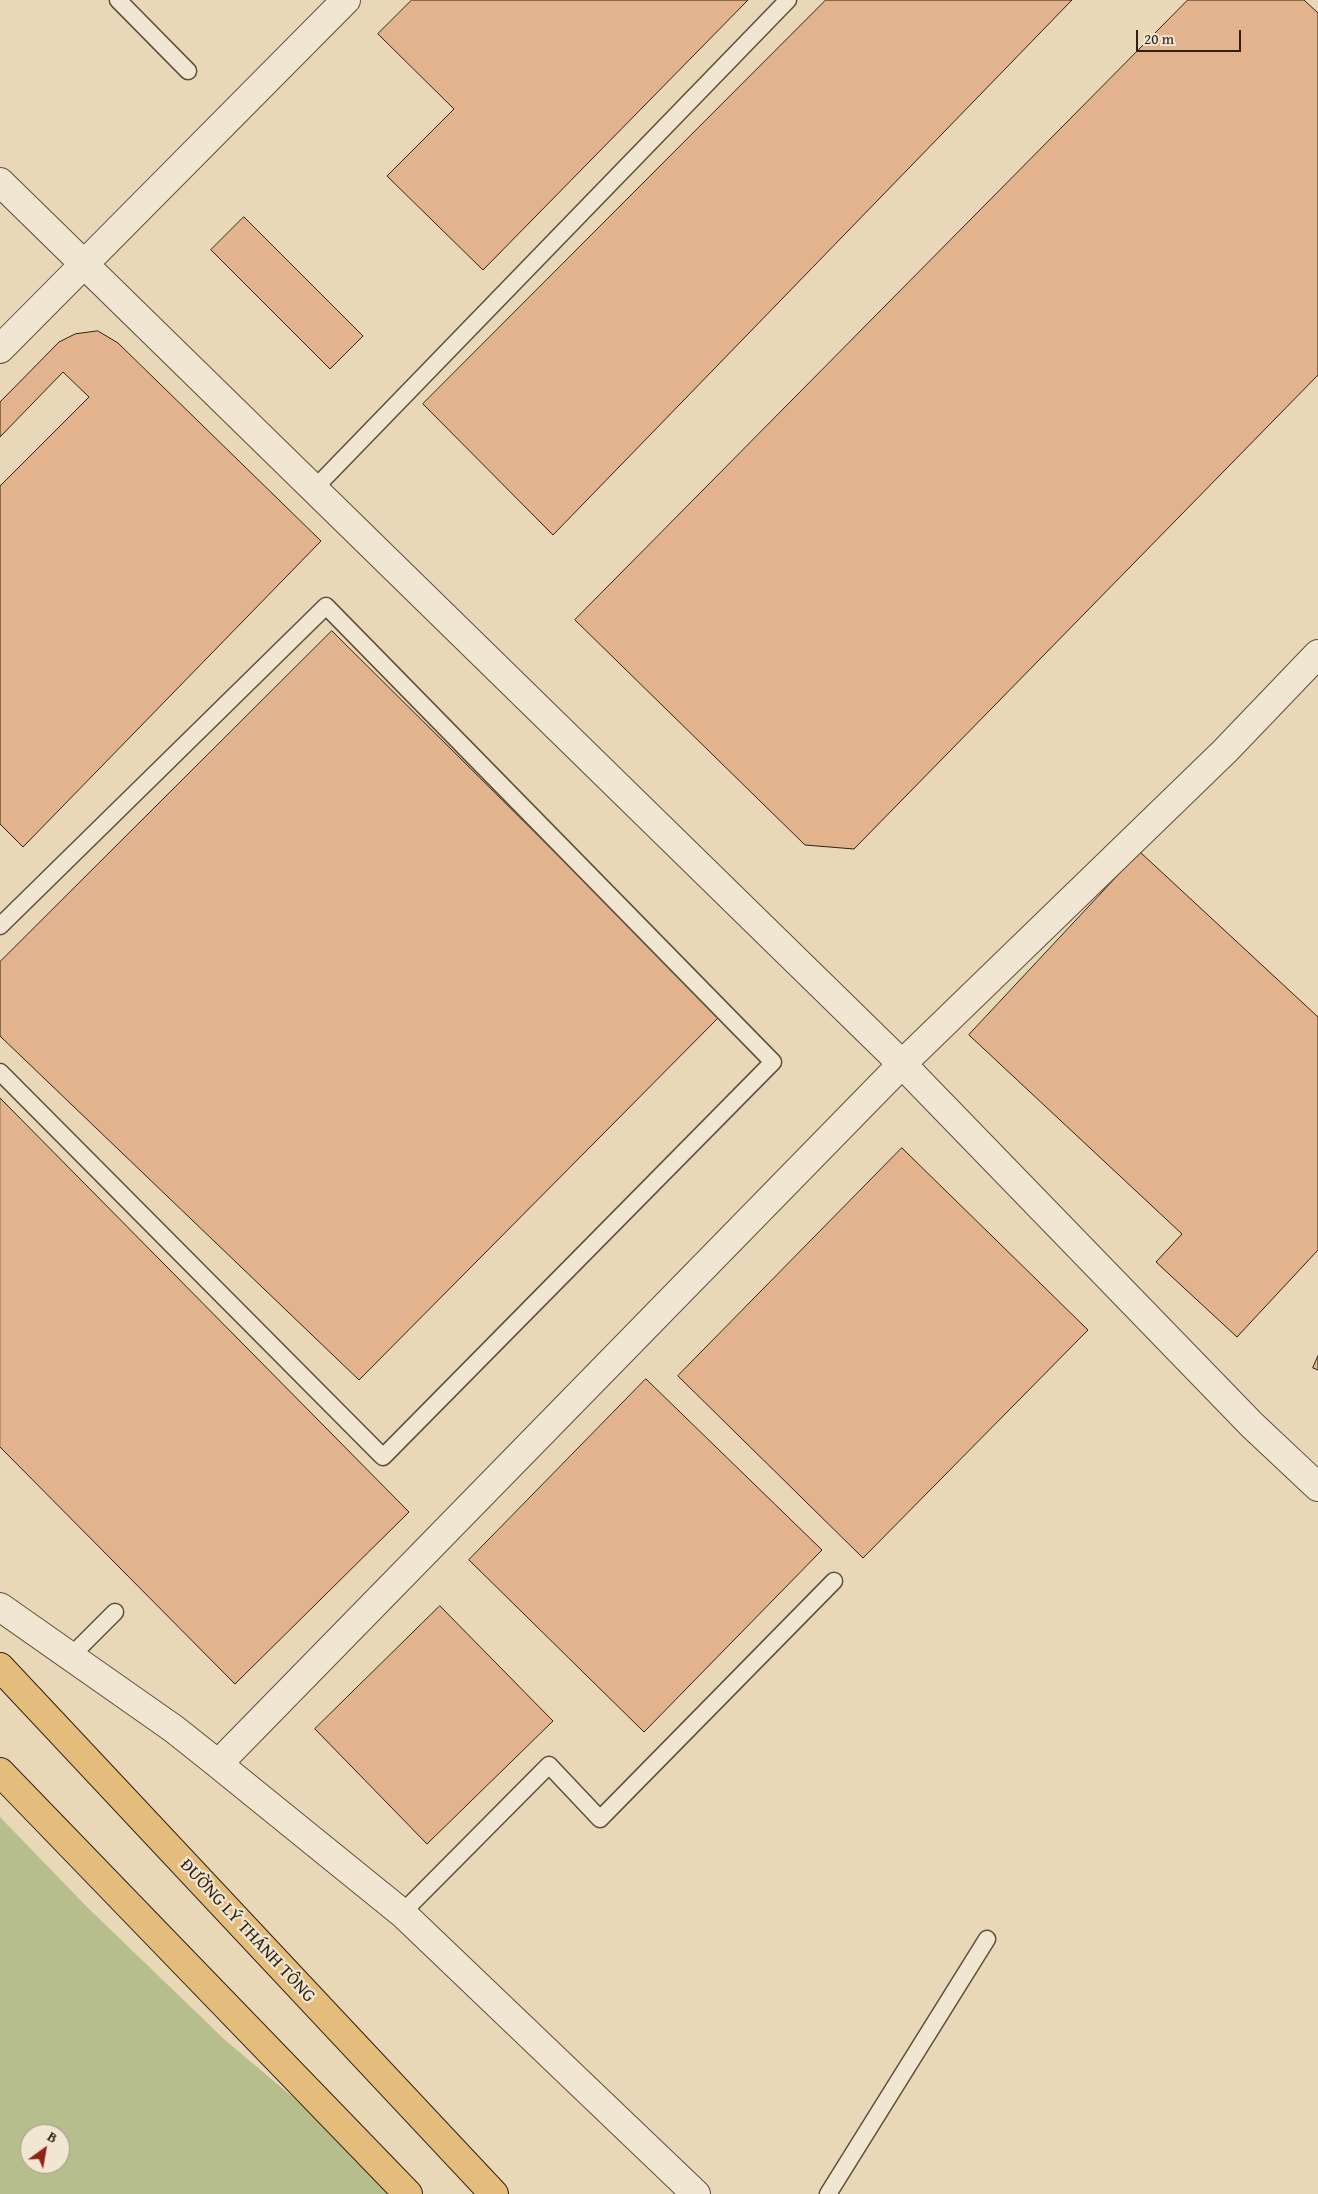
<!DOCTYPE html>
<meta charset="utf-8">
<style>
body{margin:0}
#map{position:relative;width:1318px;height:2194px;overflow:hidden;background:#e8d8b8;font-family:"Gentium Book Plus",serif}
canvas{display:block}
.north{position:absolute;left:20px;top:2124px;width:50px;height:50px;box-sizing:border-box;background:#f0e6d1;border:1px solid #a39885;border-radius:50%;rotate:32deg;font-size:14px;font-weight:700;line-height:20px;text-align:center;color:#302213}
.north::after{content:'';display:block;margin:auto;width:18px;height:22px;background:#8f2418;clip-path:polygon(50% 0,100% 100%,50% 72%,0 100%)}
.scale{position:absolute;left:1136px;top:30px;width:105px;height:22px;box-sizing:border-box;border:2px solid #302213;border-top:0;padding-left:6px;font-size:15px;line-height:18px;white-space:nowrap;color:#302213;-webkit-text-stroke:4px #f0e6d1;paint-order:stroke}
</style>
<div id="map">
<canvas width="1318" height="2194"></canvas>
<div class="north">B</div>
<div class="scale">20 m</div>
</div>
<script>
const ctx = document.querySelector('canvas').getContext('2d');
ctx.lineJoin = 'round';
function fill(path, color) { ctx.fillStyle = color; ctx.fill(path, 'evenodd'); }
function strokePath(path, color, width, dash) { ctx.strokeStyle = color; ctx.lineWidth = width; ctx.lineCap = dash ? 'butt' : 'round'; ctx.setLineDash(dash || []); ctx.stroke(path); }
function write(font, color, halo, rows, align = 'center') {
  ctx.font = font + ' "Gentium Book Plus",serif'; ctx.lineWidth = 4.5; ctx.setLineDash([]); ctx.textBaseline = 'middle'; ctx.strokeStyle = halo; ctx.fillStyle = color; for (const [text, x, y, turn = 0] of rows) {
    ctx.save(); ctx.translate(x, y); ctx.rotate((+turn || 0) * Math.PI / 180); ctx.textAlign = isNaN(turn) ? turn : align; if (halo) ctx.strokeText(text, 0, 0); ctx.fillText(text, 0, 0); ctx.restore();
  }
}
const green = new Path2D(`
 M 0,1817 L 87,1907 L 225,2040 L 307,2109 L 397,2194 L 0,2194 ZM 30,2134 L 60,2134 L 60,2164 L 30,2164 Z`);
const building = new Path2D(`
 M 412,0 L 748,0 L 483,270 L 387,176 L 454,109 L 378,34 Z
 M 826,0 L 1072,0 L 553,535 L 423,404 Z
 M 1188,0 L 1304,0 L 1318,13 L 1318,375 L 854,849 L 805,845 L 575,620 Z
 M 244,217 L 363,336 L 330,369 L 211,250 Z
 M 98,331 L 118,343 L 321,541 L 23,847 L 0,824 L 0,486 L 89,397 L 63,372 L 0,437 L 0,402 L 59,342 L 75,334 Z
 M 332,631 L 720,1016 L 359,1380 L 0,1036 L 0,962 Z
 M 1140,852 L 1318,1017 L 1318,1250 L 1237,1337 L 1156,1262 L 1182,1234 L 969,1035 Z
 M 0,1098 L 409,1512 L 235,1684 L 0,1447 Z
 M 902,1148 L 1088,1330 L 863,1558 L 678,1376 Z
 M 1318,1356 L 1318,1370 L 1313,1368 Z
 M 646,1379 L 822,1550 L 644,1732 L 469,1560 Z
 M 440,1606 L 553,1721 L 427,1844 L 315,1729 Z`);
const lane = new Path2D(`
 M 118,0 L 188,71
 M 314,489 L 788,0
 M 0,926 L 326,606 L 773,1062 L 383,1457 L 0,1072
 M 71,1656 L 115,1612
 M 402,1913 L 549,1765 L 600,1819 L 834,1581
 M 828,2194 L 987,1939`);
const street = new Path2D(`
 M 0,182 L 902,1064 L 1252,1425 L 1318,1487
 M 0,349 L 346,0
 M 0,1607 L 174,1729 L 218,1764 L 902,1064 L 1225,751 L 1318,654
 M 218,1764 L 402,1913 L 696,2194`);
const primary = new Path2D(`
 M 0,1667 L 494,2194
 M 0,1772 L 408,2194`);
const streetNames = [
 ["ĐƯỜNG LÝ THÁNH TÔNG",247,1931,47]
];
fill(green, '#b7be8e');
fill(building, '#e2b38d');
strokePath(building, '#302213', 1);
strokePath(lane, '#5e503c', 19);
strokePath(street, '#5e503c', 30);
strokePath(primary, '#302213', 30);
strokePath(lane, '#f0e6d1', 16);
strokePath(street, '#f0e6d1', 28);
strokePath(primary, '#e4bc7c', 28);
write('18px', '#302213', '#f0e6d1', streetNames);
</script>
